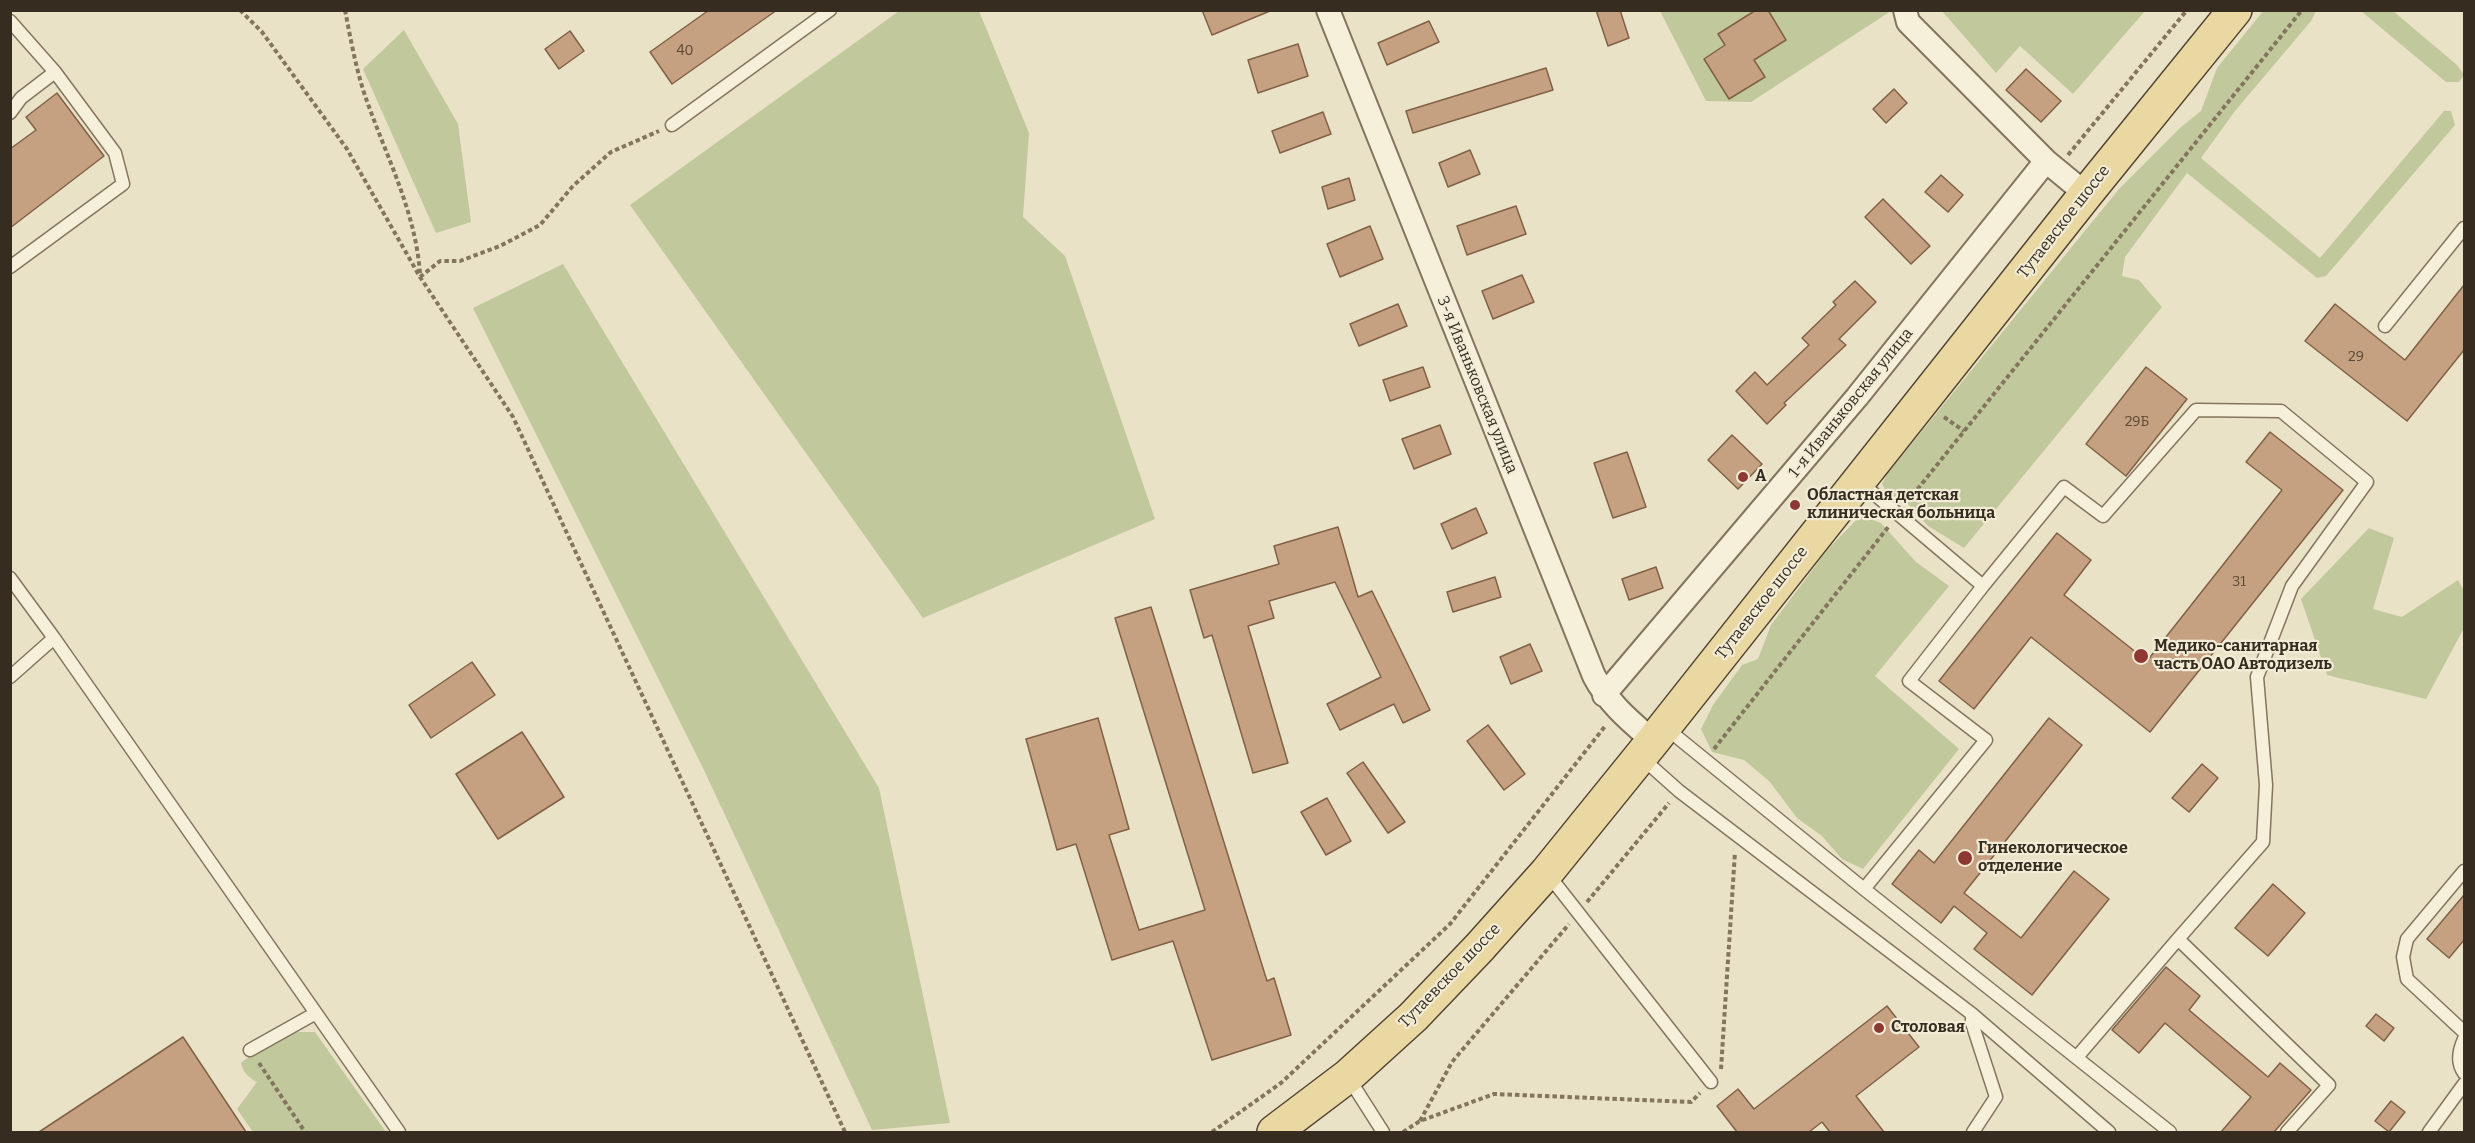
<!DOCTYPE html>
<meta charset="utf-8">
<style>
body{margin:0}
#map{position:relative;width:2475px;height:1143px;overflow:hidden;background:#eae2c7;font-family:Bitter,serif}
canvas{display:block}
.frame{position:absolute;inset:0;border:12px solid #362c20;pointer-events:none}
</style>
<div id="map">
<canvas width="2475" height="1143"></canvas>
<div class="frame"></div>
</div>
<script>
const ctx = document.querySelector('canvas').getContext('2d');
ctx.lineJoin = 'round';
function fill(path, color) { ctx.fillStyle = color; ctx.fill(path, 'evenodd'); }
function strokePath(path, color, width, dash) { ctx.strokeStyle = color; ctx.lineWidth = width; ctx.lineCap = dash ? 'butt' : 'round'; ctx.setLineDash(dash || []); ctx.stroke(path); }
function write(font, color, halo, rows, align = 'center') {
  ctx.font = font + ' Bitter,serif'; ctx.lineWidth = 4.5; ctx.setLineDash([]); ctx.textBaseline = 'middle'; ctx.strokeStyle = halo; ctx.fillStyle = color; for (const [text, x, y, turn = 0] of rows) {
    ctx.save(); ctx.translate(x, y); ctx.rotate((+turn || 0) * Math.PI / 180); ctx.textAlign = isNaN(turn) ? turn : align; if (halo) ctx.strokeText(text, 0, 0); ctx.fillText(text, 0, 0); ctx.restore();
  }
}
const green = new Path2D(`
 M 2264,10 L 2316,11 L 2311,21 L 2235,111 L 2201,158 L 2320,258 L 2444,111 L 2451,111 L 2455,125 L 2326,276 L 2317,278 L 2187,173 L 2125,257 L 2122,276 L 2139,280 L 2162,307 L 1964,548 L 1928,526 L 1907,503 L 1887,493 L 1882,484 L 1887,474 L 2119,189 L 2181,127 L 2201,111 L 2217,68 Z
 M 899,11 L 979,11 L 1029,133 L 1023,217 L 1065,256 L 1155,519 L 923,618 L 630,205 Z
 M 1660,11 L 1891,11 L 1751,102 L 1706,101 Z
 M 1942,11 L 2145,11 L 2073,94 L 2020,46 L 1996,73 Z
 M 2361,11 L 2393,11 L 2457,65 L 2464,75 L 2459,82 L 2446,82 Z
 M 404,30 L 458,124 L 471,222 L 436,233 L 363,69 Z
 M 563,264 L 879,788 L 950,1123 L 872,1130 L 703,768 L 473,308 Z
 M 1861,515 L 1881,523 L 1916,562 L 1949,586 L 1875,676 L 1959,749 L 1863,869 L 1842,859 L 1822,836 L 1797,818 L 1770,782 L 1744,760 L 1712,752 L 1701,729 L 1713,705 L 1742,665 L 1758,659 L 1771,625 L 1829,548 Z
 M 2369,528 L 2394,538 L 2373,609 L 2402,617 L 2458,580 L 2464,591 L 2464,628 L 2426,699 L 2327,675 L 2301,599 Z
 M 297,1032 L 315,1032 L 386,1132 L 253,1132 L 237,1109 L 257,1082 C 250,1079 242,1071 241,1063 L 259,1049 Z`);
const building = new Path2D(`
 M 709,10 L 777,10 L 672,84 L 650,52 Z
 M 1202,10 L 1270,10 L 1270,11 L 1212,35 Z
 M 1596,10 L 1620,10 L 1629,38 L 1608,46 Z
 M 1756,10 L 1768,10 L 1786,40 L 1754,60 L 1765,77 L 1729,99 L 1704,59 L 1725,45 L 1718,34 Z
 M 1429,21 L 1439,42 L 1387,65 L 1378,43 Z
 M 570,31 L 584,51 L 559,69 L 545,49 Z
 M 1298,44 L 1308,76 L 1258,93 L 1248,60 Z
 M 1546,68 L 1553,90 L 1413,133 L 1406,111 Z
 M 2026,69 L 2061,101 L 2041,122 L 2006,90 Z
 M 1894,89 L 1907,103 L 1886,123 L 1873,109 Z
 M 57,93 L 104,156 L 10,228 L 10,149 L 36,130 L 26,117 Z
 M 1323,112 L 1331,134 L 1280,153 L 1272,131 Z
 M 1470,150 L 1480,174 L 1448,187 L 1439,163 Z
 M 1941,175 L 1963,195 L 1948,212 L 1925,192 Z
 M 1349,178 L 1355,200 L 1328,209 L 1322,187 Z
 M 1883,199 L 1930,246 L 1911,264 L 1865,217 Z
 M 1516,206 L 1526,234 L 1467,255 L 1457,226 Z
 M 1370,226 L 1383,259 L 1340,277 L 1327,244 Z
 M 1522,275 L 1534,302 L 1493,319 L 1482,291 Z
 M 1855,281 L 1876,302 L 1839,339 L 1846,345 L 1784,403 L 1786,405 L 1767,424 L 1736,391 L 1755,372 L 1767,385 L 1809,345 L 1802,338 L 1836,305 L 1833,302 Z
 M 2464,285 L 2464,350 L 2407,421 L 2305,341 L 2335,304 L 2405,360 Z
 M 1398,304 L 1407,326 L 1359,346 L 1350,324 Z
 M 1423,367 L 1430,387 L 1390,401 L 1383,380 Z
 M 2146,367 L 2187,399 L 2126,476 L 2086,444 Z
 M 1440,425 L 1451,454 L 1414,469 L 1402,439 Z
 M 2270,432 L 2343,490 L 2150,732 L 2031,637 L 1974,709 L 1939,681 L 2057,533 L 2091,560 L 2064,595 L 2147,661 L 2282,490 L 2246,462 Z
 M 1732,435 L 1762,464 L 1738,489 L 1708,460 Z
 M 1627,452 L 1646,507 L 1613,518 L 1594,463 Z
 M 1476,508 L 1487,533 L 1452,549 L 1441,524 Z
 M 1338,527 L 1358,597 L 1372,591 L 1430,710 L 1403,723 L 1394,704 L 1340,730 L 1327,704 L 1381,677 L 1335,582 L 1269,601 L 1274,618 L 1248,626 L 1288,763 L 1253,773 L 1212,635 L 1204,638 L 1190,590 L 1279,564 L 1274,546 Z
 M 1656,567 L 1663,588 L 1629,600 L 1622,579 Z
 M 1495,577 L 1501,597 L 1453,612 L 1447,592 Z
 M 1151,607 L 1267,981 L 1274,978 L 1291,1035 L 1212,1060 L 1173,941 L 1112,960 L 1076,844 L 1057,850 L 1026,739 L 1098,718 L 1129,829 L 1109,835 L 1139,930 L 1205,910 L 1115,618 Z
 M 1530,644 L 1542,671 L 1511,684 L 1500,657 Z
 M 472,662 L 495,695 L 431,738 L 409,705 Z
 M 2049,718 L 2082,745 L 1964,893 L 2021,938 L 2074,871 L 2109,899 L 2032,995 L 1974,949 L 1987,933 L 1954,906 L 1941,923 L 1892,884 L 1919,850 L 1934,863 Z
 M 1488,725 L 1525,774 L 1504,790 L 1467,741 Z
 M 522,732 L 564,797 L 498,839 L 456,774 Z
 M 1363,762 L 1405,822 L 1388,833 L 1347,773 Z
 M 2202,764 L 2218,778 L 2189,812 L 2172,798 Z
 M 1327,798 L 1351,841 L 1326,855 L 1301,812 Z
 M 2273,884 L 2305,913 L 2268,956 L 2235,928 Z
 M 2464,895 L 2464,940 L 2449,958 L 2427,939 Z
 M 2166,967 L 2200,996 L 2189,1010 L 2268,1077 L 2280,1063 L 2311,1090 L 2274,1132 L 2221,1132 L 2251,1097 L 2165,1023 L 2139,1053 L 2112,1030 Z
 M 1887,1006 L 1919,1047 L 1856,1096 L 1884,1132 L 1830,1132 L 1822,1122 L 1809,1132 L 1737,1132 L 1717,1106 L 1738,1089 L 1754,1109 Z
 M 2376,1014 L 2394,1028 L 2384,1041 L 2366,1026 Z
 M 183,1037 L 246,1132 L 39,1132 Z
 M 2391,1101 L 2405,1112 L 2389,1132 L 2375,1121 Z`);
const path = new Path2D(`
 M 240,10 L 262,32 L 347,149 L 420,277 L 513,417 L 845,1132
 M 345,10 C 351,41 357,75 368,104 C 388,160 416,214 420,274
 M 2068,155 L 2187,10
 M 420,277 L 440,261 L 460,261 L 500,246 L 540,225 L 573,186 L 611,152 L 659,131
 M 1944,417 L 1964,431
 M 1908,501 L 2302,10
 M 1714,749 L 1889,526
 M 1587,902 L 1669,803
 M 259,1063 L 305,1132
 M 1721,1069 L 1735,852
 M 1420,1121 L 1452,1062 L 1569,924
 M 1212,1132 L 1281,1083 L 1450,924 L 1606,725
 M 1403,1132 L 1420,1121 L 1494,1094 L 1691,1102 L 1700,1093`);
const lane = new Path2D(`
 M 10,21 L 55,72 L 115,153 L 123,184 L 10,267
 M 10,113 L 21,98 L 55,72
 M 672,125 L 830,10
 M 2385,326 L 2464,228
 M 1859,481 L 1983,586 L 2064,487 L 2103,516 L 2196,410 L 2281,411 L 2367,482 L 2292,586 L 2257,677 L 2266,785 L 2263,842 L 2178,939 L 2329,1085 L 2287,1132
 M 10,578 L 54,638
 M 10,677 L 54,638 L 399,1132
 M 1666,728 L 1864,889 L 2170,1132
 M 1642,758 L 1679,791 L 1972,1014 L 2109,1132
 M 2464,871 L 2407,939 L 2403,957 L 2407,979 L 2464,1032
 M 1547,873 L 1711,1082
 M 1864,889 L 1986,740 L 1909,681 L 1983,586
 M 1972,1014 L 1972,1023 L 1996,1097 L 1973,1132
 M 2464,1039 C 2459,1050 2456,1062 2464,1073
 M 250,1050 L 316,1013
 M 2077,1057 L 2178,939
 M 1348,1077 L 1383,1132
 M 2429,1132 L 2464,1084`);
const street = new Path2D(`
 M 1328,10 L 1594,676 C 1609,704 1630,721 1653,741
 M 1905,10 L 1908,22 L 2046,161 L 2086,194
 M 1604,695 L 1857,397 L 2046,161`);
const primary = new Path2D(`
 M 1274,1132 L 1348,1076 L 1413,1017 L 1479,948 L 1547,872 L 1653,741 L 2086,194 L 2235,10`);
const markers = [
 [1743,477,6,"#8e3834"],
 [1795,505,6,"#8e3834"],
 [2141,656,8,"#8e3834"],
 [1965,858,8,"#8e3834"],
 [1879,1028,6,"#8e3834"]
];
const numberNames = [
 ["40",685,51],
 ["29",2356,357],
 ["29Б",2137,422],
 ["31",2239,582]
];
const streetNames = [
 ["Тутаевское шоссе",2064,222,-52],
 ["3-я Иваньковская улица",1477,385,68],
 ["1-я Иваньковская улица",1851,403,-51],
 ["Тутаевское шоссе",1762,603,-52],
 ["Тутаевское шоссе",1450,976,-46]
];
const poiNames = [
 ["А",1755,477],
 ["Областная детская",1807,496],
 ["клиническая больница",1807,514],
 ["Медико-санитарная",2154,647],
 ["часть ОАО Автодизель",2154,665],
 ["Гинекологическое",1978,849],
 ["отделение",1978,867],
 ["Столовая",1891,1028]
];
fill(green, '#c0c89c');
fill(building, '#c5a181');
strokePath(building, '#816146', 1.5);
strokePath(lane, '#84755e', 15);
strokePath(street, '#84755e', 26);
strokePath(primary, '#534332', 36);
strokePath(path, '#84755e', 4, [4.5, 3]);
strokePath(lane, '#f6efda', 12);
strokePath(street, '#f6efda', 22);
strokePath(primary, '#ead8a3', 33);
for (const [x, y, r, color] of markers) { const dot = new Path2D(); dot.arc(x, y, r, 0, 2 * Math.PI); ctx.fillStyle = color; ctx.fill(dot); strokePath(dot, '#f2ecd6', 2); }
write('14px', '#5a4938', null, numberNames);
write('16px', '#362c20', '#f2ecd6', streetNames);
write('bold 16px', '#362c20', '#f2ecd6', poiNames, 'left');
</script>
